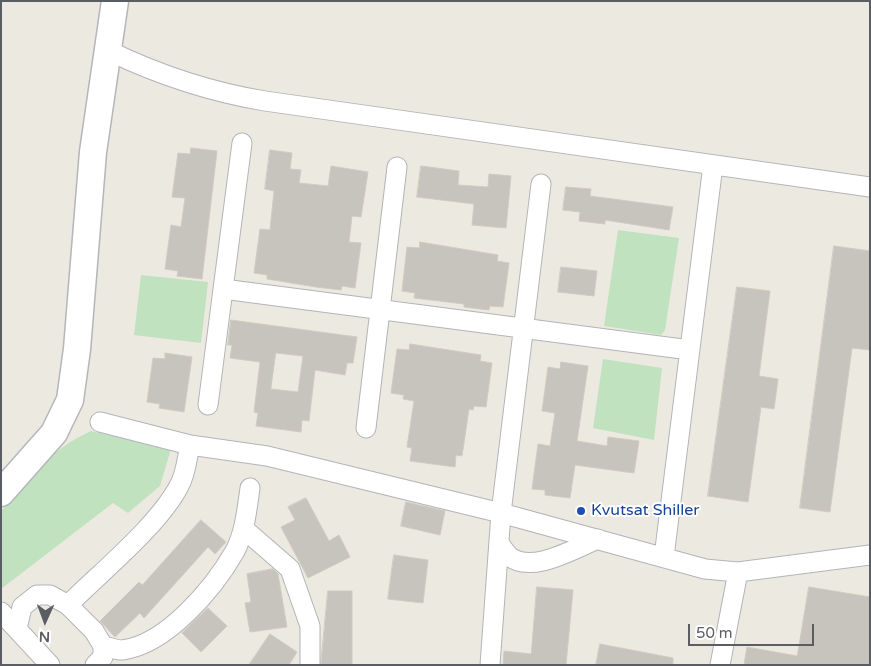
<!DOCTYPE html>
<style>
body{margin:0}
#map{position:relative;width:871px;height:666px;overflow:hidden;background:#ece9e1;font-family:"Varela Round",sans-serif}
canvas{display:block}
.frame{position:absolute;inset:0;border:2px solid #5a5d61;pointer-events:none}
.north{position:absolute;left:20px;top:596px;width:50px;height:50px;-webkit-text-stroke:4px #fff;paint-order:stroke;rotate:182deg;font-size:14px;font-weight:700;line-height:20px;text-align:center;color:#5a5d61}
.north::after{content:'';display:block;margin:auto;width:18px;height:22px;background:#5a5d61;clip-path:polygon(50% 0,100% 100%,50% 72%,0 100%)}
.scale{position:absolute;left:688px;top:624px;width:126px;height:22px;box-sizing:border-box;border:2px solid #5a5d61;border-top:0;padding-left:6px;font-size:15px;line-height:18px;white-space:nowrap;color:#5a5d61;-webkit-text-stroke:4px #fff;paint-order:stroke}
</style>
<div id="map">
<canvas width="871" height="666"></canvas>
<div class="frame"></div>
<div class="north">N</div>
<div class="scale">50 m</div>
</div>
<script>
const ctx = document.querySelector('canvas').getContext('2d');
ctx.lineJoin = 'round';
function fill(path, color) { ctx.fillStyle = color; ctx.fill(path, 'evenodd'); }
function strokePath(path, color, width, dash) { ctx.strokeStyle = color; ctx.lineWidth = width; ctx.lineCap = dash ? 'butt' : 'round'; ctx.setLineDash(dash || []); ctx.stroke(path); }
function write(font, color, halo, rows, align = 'center') {
  ctx.font = font + ' "Varela Round",sans-serif'; ctx.lineWidth = 4; ctx.setLineDash([]); ctx.textBaseline = 'middle'; ctx.strokeStyle = halo; ctx.fillStyle = color; for (const [text, x, y, turn = 0] of rows) {
    ctx.save(); ctx.translate(x, y); ctx.rotate((+turn || 0) * Math.PI / 180); ctx.textAlign = isNaN(turn) ? turn : align; if (halo) ctx.strokeText(text, 0, 0); ctx.fillText(text, 0, 0); ctx.restore();
  }
}
const green = new Path2D(`
 M 618,230 L 679,238 L 665,330 L 661,335 L 604,326 Z
 M 141,275 L 208,282 L 201,343 L 134,335 Z
 M 603,359 L 662,368 L 654,440 L 593,428 Z
 M 91,431 L 171,449 L 160,486 L 128,513 L 113,503 L 1,589 L 1,511 C 31,477 49,450 91,431 Z`);
const building = new Path2D(`
 M 191,148 L 217,151 L 202,279 L 177,276 L 178,271 L 165,269 L 171,225 L 181,227 L 185,198 L 172,197 L 178,153 L 190,154 Z
 M 270,150 L 292,153 L 290,169 L 301,170 L 299,183 L 328,186 L 331,166 L 368,172 L 361,217 L 352,216 L 349,242 L 361,243 L 355,288 L 342,286 L 341,290 L 316,287 L 267,279 L 267,275 L 254,273 L 260,229 L 270,230 L 274,191 L 265,189 Z
 M 421,166 L 459,171 L 458,185 L 488,187 L 489,174 L 511,176 L 506,228 L 472,225 L 474,204 L 417,197 Z
 M 566,187 L 591,189 L 590,196 L 673,207 L 669,230 L 605,220 L 605,224 L 579,221 L 580,212 L 563,210 Z
 M 420,242 L 498,255 L 497,261 L 509,263 L 503,307 L 490,306 L 489,310 L 464,307 L 464,304 L 414,298 L 415,293 L 402,291 L 407,247 L 419,248 Z
 M 834,246 L 870,251 L 870,350 L 852,348 L 830,512 L 800,508 Z
 M 561,267 L 597,271 L 594,296 L 558,292 Z
 M 737,287 L 770,291 L 759,376 L 778,379 L 774,409 L 761,407 L 748,502 L 708,496 Z
 M 231,320 L 357,337 L 353,363 L 347,363 L 345,375 L 315,370 L 309,421 L 302,420 L 301,432 L 256,426 L 258,413 L 254,412 L 260,362 L 230,358 L 232,345 L 228,345 ZM 276,353 L 303,356 L 298,392 L 271,389 Z
 M 410,344 L 481,355 L 480,361 L 492,363 L 486,407 L 474,406 L 473,410 L 469,409 L 462,456 L 456,455 L 455,467 L 410,461 L 412,448 L 407,447 L 414,401 L 403,399 L 404,395 L 391,393 L 397,349 L 409,350 Z
 M 165,353 L 192,357 L 184,412 L 159,408 L 160,404 L 147,402 L 153,358 L 165,359 Z
 M 561,362 L 588,366 L 577,441 L 607,446 L 608,437 L 639,441 L 634,473 L 575,465 L 570,498 L 545,495 L 545,490 L 532,489 L 538,444 L 550,446 L 555,413 L 542,411 L 548,367 L 560,369 Z
 M 306,498 L 329,541 L 339,535 L 350,557 L 308,578 L 281,527 L 295,520 L 288,507 Z
 M 406,502 L 445,511 L 440,535 L 401,526 Z
 M 201,520 L 226,542 L 215,554 L 208,547 L 144,618 L 140,613 L 115,637 L 100,621 L 139,582 L 142,585 Z
 M 394,555 L 428,560 L 423,603 L 388,599 Z
 M 273,569 L 278,574 L 287,627 L 250,632 L 245,603 L 251,602 L 247,574 Z
 M 537,587 L 573,590 L 566,665 L 503,665 L 504,651 L 531,654 Z
 M 809,587 L 870,597 L 870,665 L 744,665 L 747,647 L 797,656 Z
 M 328,591 L 352,591 L 352,665 L 321,665 Z
 M 208,608 L 227,626 L 201,652 L 182,633 Z
 M 270,634 L 297,652 L 289,665 L 249,665 Z
 M 600,644 L 673,658 L 673,665 L 596,665 Z`);
const street = new Path2D(`
 M 109,51 C 159,75 210,92 265,101 L 870,187
 M 223,289 L 690,350
 M 208,405 L 242,143
 M 100,422 L 190,445
 M 366,428 L 397,167
 M 244,529 L 290,569 L 310,626 L 310,665
 M 499,543 C 502,547 505,552 509,556 C 531,575 575,548 598,539
 M 664,557 L 713,165
 M 68,605 C 101,572 158,526 179,486 C 186,474 187,458 190,445 L 267,456 L 501,513 L 705,569 L 738,572 L 870,555
 M 1,612 L 50,665
 M 17,629 L 22,607 L 37,595 L 50,595 L 68,605 L 94,631 L 103,646 L 103,657 L 95,665
 M 103,646 C 109,647 116,650 122,650 C 166,645 214,588 235,551 C 245,532 247,509 250,488
 M 490,665 L 501,513 L 541,184
 M 720,665 L 738,572`);
const secondary = new Path2D(`
 M 1,493 L 54,433 L 70,400 L 77,349 L 93,152 L 115,1`);
const markers = [
 [581,511,5,"#1a4fb4"]
];
const transitNames = [
 ["Kvutsat Shiller",591,511]
];
fill(green, '#c0e2bf');
fill(building, '#c7c4be');
strokePath(building, '#d0cbc0', 1);
strokePath(street, '#b2b4b8', 21);
strokePath(secondary, '#b3b6bb', 29);
strokePath(street, '#fff', 19);
strokePath(secondary, '#fff', 26);
for (const [x, y, r, color] of markers) { const dot = new Path2D(); dot.arc(x, y, r, 0, 2 * Math.PI); ctx.fillStyle = color; ctx.fill(dot); strokePath(dot, '#fff', 2); }
write('16px', '#164399', '#fff', transitNames, 'left');
</script>
